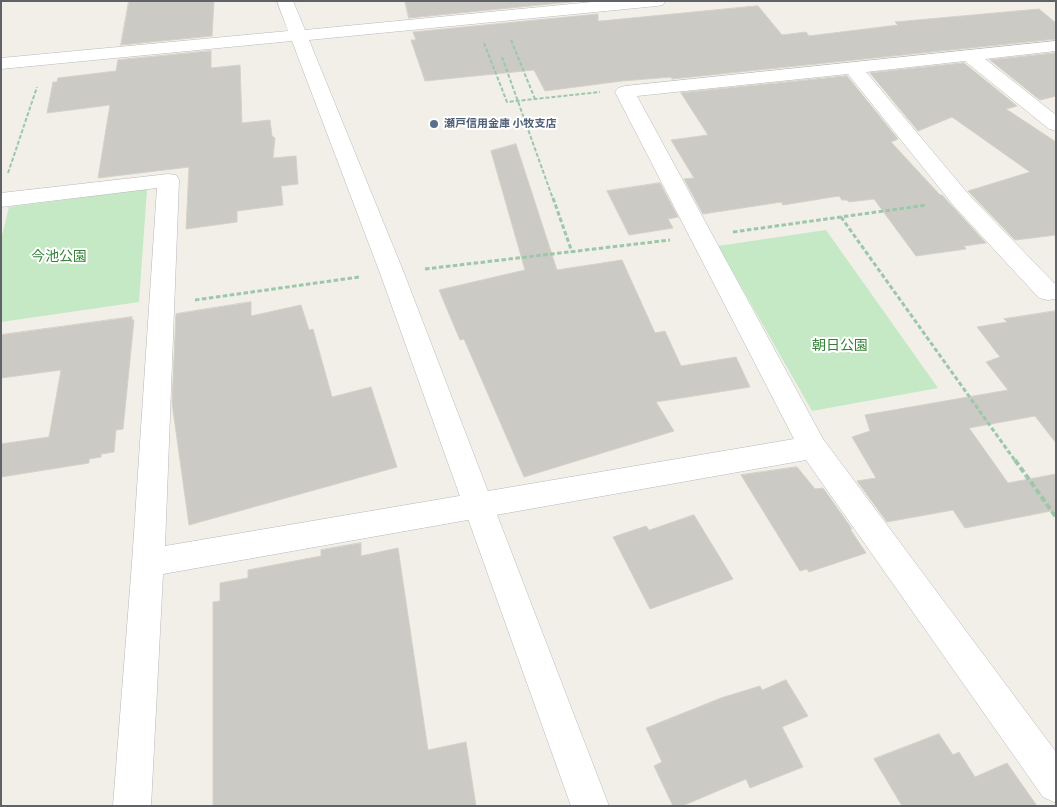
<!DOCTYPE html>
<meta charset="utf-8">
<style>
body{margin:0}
#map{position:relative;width:1057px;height:807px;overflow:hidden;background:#f1efe8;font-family:Figtree,sans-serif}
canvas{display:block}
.frame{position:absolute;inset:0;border:2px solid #5f6368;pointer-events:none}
</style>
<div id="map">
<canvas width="1057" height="807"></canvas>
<div class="frame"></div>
</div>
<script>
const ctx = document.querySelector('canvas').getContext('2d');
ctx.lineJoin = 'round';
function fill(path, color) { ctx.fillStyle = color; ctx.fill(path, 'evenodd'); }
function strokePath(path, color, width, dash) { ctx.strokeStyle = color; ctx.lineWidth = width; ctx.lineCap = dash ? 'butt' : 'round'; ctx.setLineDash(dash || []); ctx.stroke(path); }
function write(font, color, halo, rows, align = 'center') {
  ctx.font = font + ' Figtree,"Noto Sans JP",sans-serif'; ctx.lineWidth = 4; ctx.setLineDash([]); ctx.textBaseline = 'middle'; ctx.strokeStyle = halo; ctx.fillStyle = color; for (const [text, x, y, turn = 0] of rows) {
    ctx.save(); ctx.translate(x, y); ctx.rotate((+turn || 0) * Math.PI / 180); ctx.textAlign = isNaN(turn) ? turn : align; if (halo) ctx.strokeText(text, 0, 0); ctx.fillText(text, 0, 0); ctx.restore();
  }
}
const green = new Path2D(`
 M 147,189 L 139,302 L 1,322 L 1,240 L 9,207 Z
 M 826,230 L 938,388 L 812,411 L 718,246 Z`);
const building = new Path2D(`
 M 129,1 L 214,1 L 212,36 L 121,45 Z
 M 405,1 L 580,1 L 409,18 Z
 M 758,6 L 782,35 L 806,32 L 809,36 L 898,25 L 895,22 L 1039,9 L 1056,23 L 1056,39 L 672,79 L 671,77 L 622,81 L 545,91 L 534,70 L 425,81 L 411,40 L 416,40 L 413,32 L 598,14 L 598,21 Z
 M 211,51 L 211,68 L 240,65 L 242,123 L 270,120 L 272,136 L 275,138 L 273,158 L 296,156 L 298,184 L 281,186 L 283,205 L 237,211 L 237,222 L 186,229 L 189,167 L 98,178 L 110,105 L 47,113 L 53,82 L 57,82 L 58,78 L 116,71 L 118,60 Z
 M 1056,53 L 1056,96 L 1040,100 L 990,60 Z
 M 964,63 L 1017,106 L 1006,109 L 1056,142 L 1056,235 L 1015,240 L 968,191 L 1030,172 L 952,117 L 918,131 L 870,73 Z
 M 847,76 L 898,139 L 891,142 L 940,195 L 942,195 L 986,243 L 964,246 L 966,249 L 916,256 L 874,199 L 849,202 L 847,200 L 842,200 L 839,196 L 783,205 L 781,202 L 703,214 L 684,179 L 694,178 L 671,140 L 708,135 L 681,93 Z
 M 516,144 L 557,270 L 622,260 L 655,333 L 665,331 L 681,366 L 736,357 L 750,387 L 656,402 L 674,431 L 524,477 L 464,339 L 460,340 L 439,290 L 525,270 L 491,151 Z
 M 660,183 L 678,217 L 668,219 L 673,228 L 629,235 L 607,191 Z
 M 251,302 L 251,316 L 301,305 L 309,330 L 313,329 L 332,397 L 371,387 L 397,467 L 189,525 L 172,403 L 176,314 Z
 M 1056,311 L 1056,443 L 1035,416 L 969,428 L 1008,483 L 1056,474 L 1056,510 L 965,528 L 953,510 L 887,522 L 857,481 L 876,478 L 852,437 L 870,431 L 865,415 L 1008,390 L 986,362 L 1000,357 L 977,327 L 1007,322 L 1004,319 Z
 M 132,317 L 132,320 L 134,320 L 123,429 L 116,430 L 114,452 L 101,454 L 101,457 L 89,459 L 89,463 L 1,477 L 1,444 L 49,437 L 61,370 L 1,378 L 1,335 Z
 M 797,467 L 815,489 L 823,488 L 852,529 L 850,529 L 866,553 L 809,572 L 807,569 L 800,571 L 741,475 Z
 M 694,515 L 733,579 L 650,609 L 613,537 L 646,526 L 649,530 Z
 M 361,543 L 361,556 L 398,548 L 428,750 L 466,742 L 476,806 L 213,806 L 213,602 L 220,601 L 220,583 L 248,578 L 248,570 L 321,556 L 321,550 Z
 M 786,680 L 808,716 L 782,727 L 803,767 L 750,788 L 746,779 L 682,806 L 673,806 L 654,766 L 662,762 L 646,728 L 721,698 L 760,686 L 762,690 Z
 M 939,734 L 953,755 L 959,752 L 975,777 L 1007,763 L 1037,806 L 902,806 L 874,759 Z`);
const pathFar2 = new Path2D(`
 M 511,40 L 535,99
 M 484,43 L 507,102 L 600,92
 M 502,57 L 553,199
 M 8,173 L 37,87`);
const pathFar1 = new Path2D(`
 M 553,198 L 572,252
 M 841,217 L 1016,462
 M 733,232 L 927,205
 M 425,269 L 670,240
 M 195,300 L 359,277`);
const path = new Path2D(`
 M 1015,460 L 1056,517`);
const street = new Path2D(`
 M 1056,41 L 1056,51 L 985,59 L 1056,115 L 1056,131 L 1049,129 L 965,61 L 866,72 L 970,196 L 1054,283 L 1056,283 L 1056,299 L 1048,300 L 1039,298 L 954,206 L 848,74 L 637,96 L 823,439 L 1056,752 L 1056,803 L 1043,797 L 806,460 L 163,574 L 151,806 L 113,806 L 132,563 L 157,188 L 1,207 L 1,193 L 168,174 L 176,175 L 179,180 L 165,546 L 794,439 L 615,92 L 618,88 L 625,86 Z`);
const secondary = new Path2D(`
 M 277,1 L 293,1 L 305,30 L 602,1 L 665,1 L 663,5 L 657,6 L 309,40 L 404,273 L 609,806 L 571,806 L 380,273 L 292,41 L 1,69 L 1,58 L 288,31 Z`);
const markers = [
 [434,124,5,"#5c6f8a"]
];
const farServicenames = [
 ["瀬戸信用金庫 小牧支店",444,124]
];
const parkNames = [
 ["今池公園",59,257],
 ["朝日公園",840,346]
];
fill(green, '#c5e8c5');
fill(building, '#cccac5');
strokePath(building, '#d6d1c6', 1);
strokePath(street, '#b5b8bc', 1);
strokePath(secondary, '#b6babf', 1);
strokePath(pathFar2, '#9cc7a9', 2, [4, 2]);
strokePath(pathFar1, '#9cc7a9', 3, [4.5, 2.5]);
strokePath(path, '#9cc7a9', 4, [6, 3]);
fill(street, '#fff');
fill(secondary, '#fff');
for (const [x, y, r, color] of markers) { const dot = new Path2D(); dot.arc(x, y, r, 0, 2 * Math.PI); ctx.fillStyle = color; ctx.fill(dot); strokePath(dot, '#fff', 2); }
write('bold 11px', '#4e5e75', '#fff', farServicenames, 'left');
write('14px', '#348238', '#fff', parkNames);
</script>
